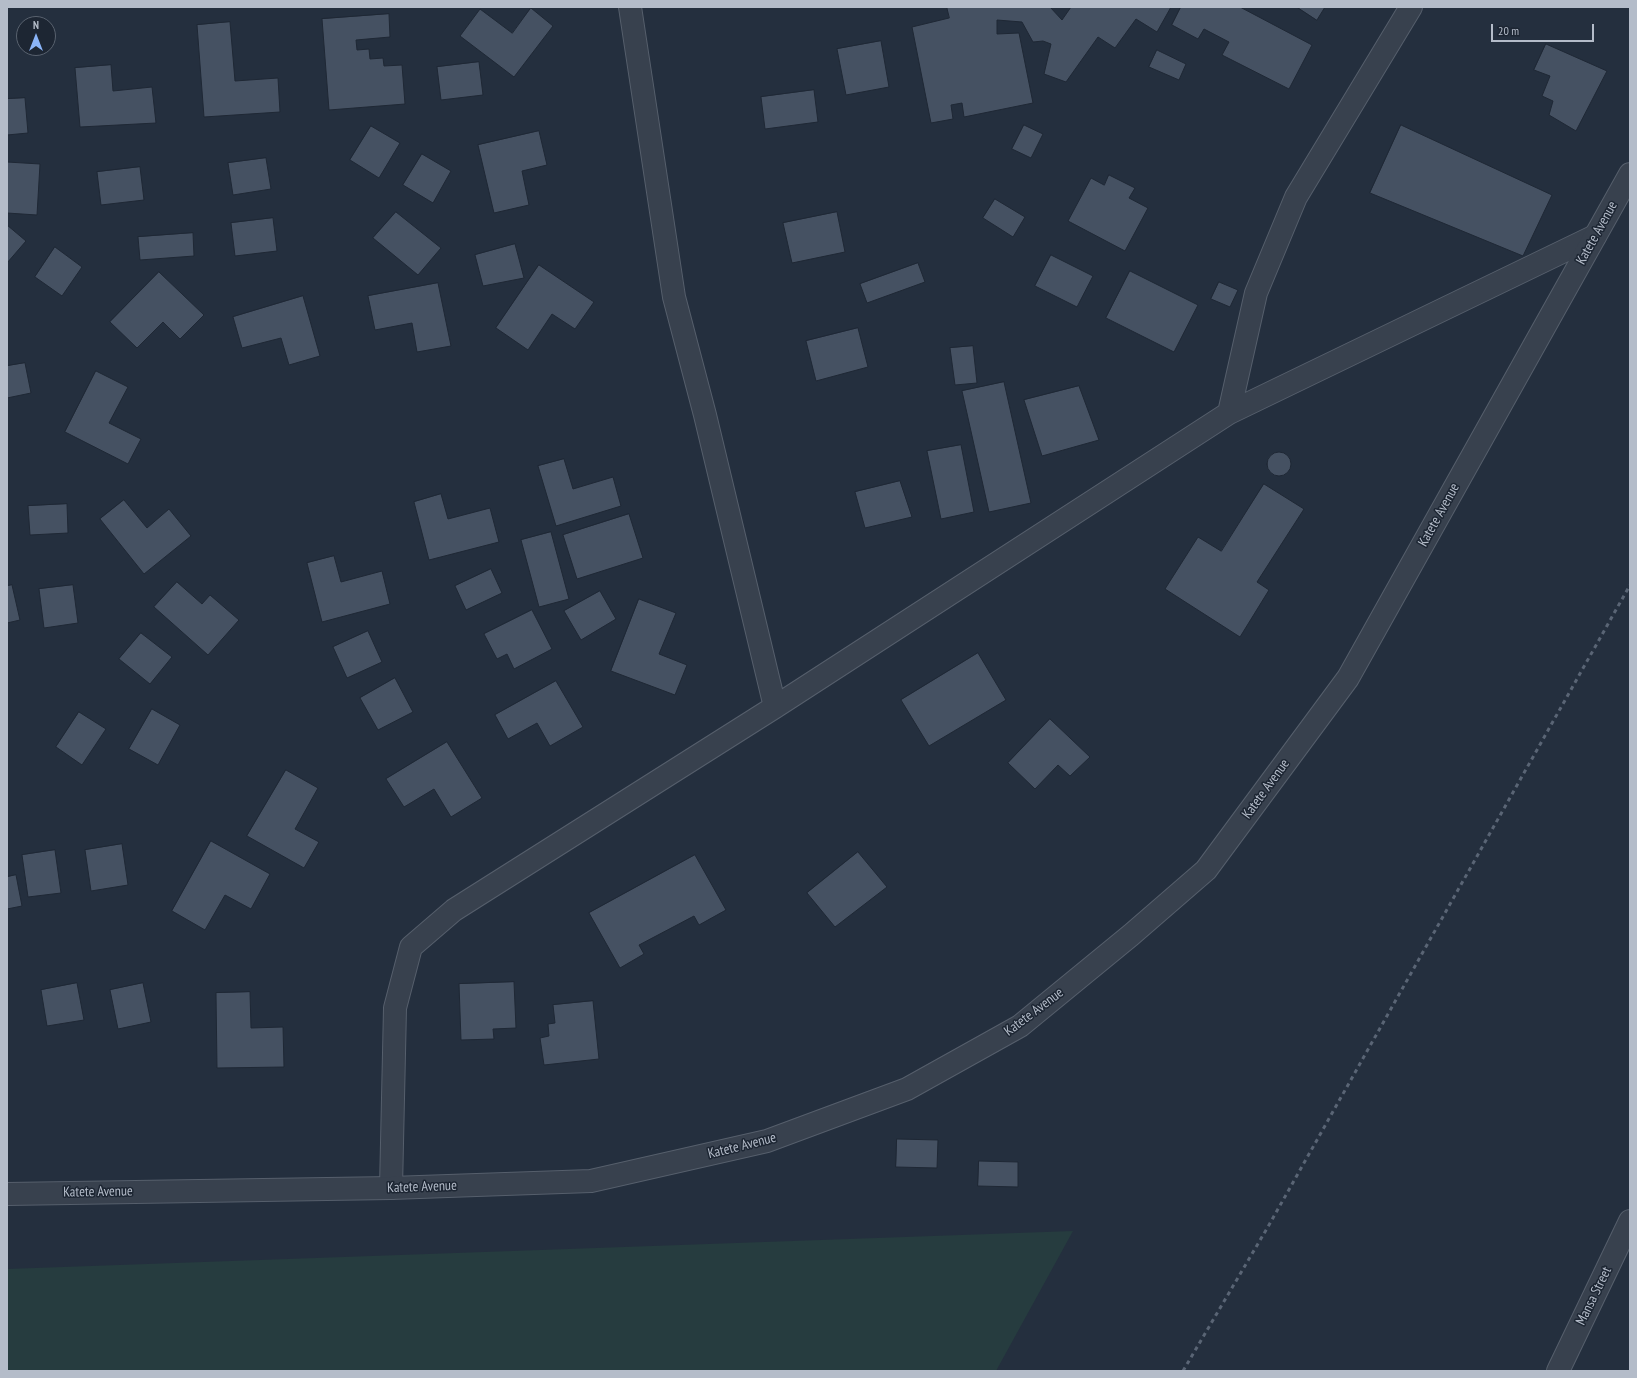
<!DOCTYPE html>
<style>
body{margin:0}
#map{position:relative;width:1637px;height:1378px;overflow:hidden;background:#242f3e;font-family:"PT Sans Narrow",sans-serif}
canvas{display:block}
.frame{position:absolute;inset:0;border:8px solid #b4bcc9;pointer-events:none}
.north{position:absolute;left:16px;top:16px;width:40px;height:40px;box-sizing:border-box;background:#1d2633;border:1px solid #59626f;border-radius:50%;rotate:0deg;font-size:11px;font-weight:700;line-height:16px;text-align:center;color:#b4bcc9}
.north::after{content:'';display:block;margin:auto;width:14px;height:18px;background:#8ab4f8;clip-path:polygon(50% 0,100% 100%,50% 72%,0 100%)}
.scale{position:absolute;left:1491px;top:24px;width:103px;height:18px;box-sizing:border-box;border:2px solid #b4bcc9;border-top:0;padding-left:5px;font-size:12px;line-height:14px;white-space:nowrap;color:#b4bcc9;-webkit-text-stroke:3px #1d2633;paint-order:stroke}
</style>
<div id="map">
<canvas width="1637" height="1378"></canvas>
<div class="frame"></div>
<div class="north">N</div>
<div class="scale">20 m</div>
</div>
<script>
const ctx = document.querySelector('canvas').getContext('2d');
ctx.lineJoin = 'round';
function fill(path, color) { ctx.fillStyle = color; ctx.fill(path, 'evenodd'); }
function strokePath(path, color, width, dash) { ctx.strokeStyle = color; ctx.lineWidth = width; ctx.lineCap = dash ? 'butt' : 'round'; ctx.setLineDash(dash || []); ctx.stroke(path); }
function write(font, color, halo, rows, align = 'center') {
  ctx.font = font + ' "PT Sans Narrow",sans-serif'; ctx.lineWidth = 3; ctx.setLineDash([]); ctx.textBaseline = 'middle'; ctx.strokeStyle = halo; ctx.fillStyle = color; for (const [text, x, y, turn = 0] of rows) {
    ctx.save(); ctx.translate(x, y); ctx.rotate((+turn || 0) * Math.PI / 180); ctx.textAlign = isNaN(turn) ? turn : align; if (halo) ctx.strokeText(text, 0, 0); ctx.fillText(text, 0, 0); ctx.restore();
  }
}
const green = new Path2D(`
 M 1073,1231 L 996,1371 L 7,1371 L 7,1269 Z`);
const building = new Path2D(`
 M 947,7 L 1050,7 L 1062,20 L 1071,7 L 1171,7 L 1157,32 L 1136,19 L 1115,48 L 1098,37 L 1066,82 L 1044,74 L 1051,44 L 1043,41 L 1033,42 L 1022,22 L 997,20 L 997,34 L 1019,33 L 1033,103 L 964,117 L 962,103 L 951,105 L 953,119 L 931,123 L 912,27 L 949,18 Z
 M 1181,7 L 1240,7 L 1312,45 L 1289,89 L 1222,55 L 1229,42 L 1204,29 L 1198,39 L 1172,25 Z
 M 1297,7 L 1325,7 L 1317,20 Z
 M 531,8 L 553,26 L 514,77 L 460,36 L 480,9 L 512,33 Z
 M 389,14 L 390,37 L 356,40 L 357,50 L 369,49 L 370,59 L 383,58 L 384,66 L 402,65 L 405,104 L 329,110 L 322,19 Z
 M 230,22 L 235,81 L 278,78 L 280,112 L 204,117 L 197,25 Z
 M 881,41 L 889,87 L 846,95 L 837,49 Z
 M 1546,44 L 1607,71 L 1576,131 L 1549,115 L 1553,101 L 1542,96 L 1550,76 L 1534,70 Z
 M 1157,50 L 1186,64 L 1179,80 L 1149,67 Z
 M 479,62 L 483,95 L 441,100 L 437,67 Z
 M 111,65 L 113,91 L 152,87 L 156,123 L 80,127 L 75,68 Z
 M 814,90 L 818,122 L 765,129 L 761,97 Z
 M 25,98 L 28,133 L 7,135 L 7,99 Z
 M 1024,125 L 1043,134 L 1031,158 L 1012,149 Z
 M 1401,125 L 1552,195 L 1523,256 L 1370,193 Z
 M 371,126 L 400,143 L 379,178 L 350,160 Z
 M 539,131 L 547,165 L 522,171 L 529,205 L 494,213 L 478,145 Z
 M 422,154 L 451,171 L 433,203 L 403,185 Z
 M 266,158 L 271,189 L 233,195 L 228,163 Z
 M 7,162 L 40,164 L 37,215 L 7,213 Z
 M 140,167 L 144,200 L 101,205 L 97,172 Z
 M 1109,175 L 1135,188 L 1129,198 L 1148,208 L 1125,251 L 1068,221 L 1091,178 L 1104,185 Z
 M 995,199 L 1025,217 L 1013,237 L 983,218 Z
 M 396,212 L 441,248 L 418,275 L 373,238 Z
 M 837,212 L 845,252 L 792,263 L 783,223 Z
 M 273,218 L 277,251 L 235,256 L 231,223 Z
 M 7,225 L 26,241 L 7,263 Z
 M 193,233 L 194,256 L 140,260 L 138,237 Z
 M 515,244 L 524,278 L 483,286 L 475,255 Z
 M 55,247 L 82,267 L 62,296 L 35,277 Z
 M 1051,255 L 1093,276 L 1077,307 L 1035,286 Z
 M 918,263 L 925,282 L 867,303 L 860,284 Z
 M 539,265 L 594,302 L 575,329 L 552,314 L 528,350 L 496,328 Z
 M 1130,271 L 1198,305 L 1174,352 L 1106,318 Z
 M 159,272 L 204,315 L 180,339 L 163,322 L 137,348 L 110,322 Z
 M 1219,282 L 1238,290 L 1230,307 L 1211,299 Z
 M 438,283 L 451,346 L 417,352 L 412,323 L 375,330 L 368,296 Z
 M 303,296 L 320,356 L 289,365 L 281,338 L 242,348 L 233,317 Z
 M 858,328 L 868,367 L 816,381 L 806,341 Z
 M 973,346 L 977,383 L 955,385 L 950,348 Z
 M 25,363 L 31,393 L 7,398 L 7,366 Z
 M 96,371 L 128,387 L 109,423 L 141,439 L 128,464 L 65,432 Z
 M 1004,382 L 1031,503 L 989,512 L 962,391 Z
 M 1079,386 L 1099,440 L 1042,456 L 1024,400 Z
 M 961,445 L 974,512 L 941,519 L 927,451 Z
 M1267 464a12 12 0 1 1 24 0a12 12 0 1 1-24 0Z
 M 564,459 L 573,489 L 613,477 L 621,506 L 556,526 L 538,466 Z
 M 900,481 L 912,517 L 865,528 L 855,492 Z
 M 1264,484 L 1304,509 L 1257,582 L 1269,590 L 1240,637 L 1165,589 L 1198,537 L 1221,551 Z
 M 441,494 L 448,519 L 490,508 L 499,542 L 429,560 L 414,502 Z
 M 124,500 L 147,528 L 169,509 L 191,536 L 144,574 L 100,519 Z
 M 67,504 L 68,533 L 30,535 L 28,506 Z
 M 629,514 L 643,558 L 577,579 L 563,535 Z
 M 551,532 L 569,599 L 539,607 L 521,540 Z
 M 334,556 L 341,582 L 382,571 L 390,604 L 322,622 L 307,563 Z
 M 491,569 L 502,593 L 466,610 L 455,586 Z
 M 177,582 L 202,604 L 210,595 L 239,620 L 208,655 L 154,607 Z
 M 12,585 L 20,620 L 7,623 L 7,586 Z
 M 73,585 L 78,623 L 44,628 L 39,589 Z
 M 600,591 L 616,619 L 581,640 L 564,611 Z
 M 639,599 L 676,613 L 659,654 L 687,665 L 675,695 L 611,671 Z
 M 532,610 L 552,649 L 514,669 L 507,654 L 497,659 L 484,634 Z
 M 368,631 L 382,662 L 347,678 L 333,647 Z
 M 141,633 L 172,657 L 150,684 L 119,659 Z
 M 978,653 L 1006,700 L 929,746 L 901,700 Z
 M 395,678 L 413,712 L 378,730 L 360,698 Z
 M 556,681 L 583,727 L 550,746 L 537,723 L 508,739 L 495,715 Z
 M 152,709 L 180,725 L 158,765 L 129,749 Z
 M 79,712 L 106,729 L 82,765 L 56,747 Z
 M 1050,719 L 1090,757 L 1070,776 L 1058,765 L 1035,789 L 1008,763 Z
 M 447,742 L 482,798 L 451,817 L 434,789 L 404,807 L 386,779 Z
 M 286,770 L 318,788 L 295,829 L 319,842 L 304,868 L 247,836 Z
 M 211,841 L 270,874 L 251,909 L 225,895 L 205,930 L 172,911 Z
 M 122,844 L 128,885 L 91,891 L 85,850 Z
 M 55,850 L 61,893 L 28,897 L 22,855 Z
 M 858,852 L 887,887 L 835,927 L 807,893 Z
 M 695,855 L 726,910 L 699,925 L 694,916 L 639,945 L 644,954 L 620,968 L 589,913 Z
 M 16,875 L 22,906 L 7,909 L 7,877 Z
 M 514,982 L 516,1028 L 493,1029 L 494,1039 L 461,1040 L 459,984 Z
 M 77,983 L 84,1020 L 47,1026 L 41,990 Z
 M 143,983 L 151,1022 L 118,1029 L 110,990 Z
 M 250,992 L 251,1028 L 283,1027 L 284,1067 L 217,1068 L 216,993 Z
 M 593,1001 L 599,1059 L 544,1065 L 540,1038 L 549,1036 L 548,1024 L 555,1023 L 553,1005 Z
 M 897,1139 L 938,1140 L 937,1168 L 896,1167 Z
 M 979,1161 L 1018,1162 L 1018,1187 L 978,1186 Z`);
const minor = new Path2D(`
 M 630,7 L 674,297 L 705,415 L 775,707
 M 1229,413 L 1256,293 L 1296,197 L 1411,7
 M 391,1188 L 395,1008 L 411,947 L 454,910 L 775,707 L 1229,413 L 1595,236
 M 1558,1371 L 1630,1221`);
const tertiary = new Path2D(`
 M 7,1194 L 391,1188 L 591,1181 L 767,1141 L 907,1089 L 1020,1026 L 1131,935 L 1206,870 L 1348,678 L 1630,174`);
const rail = new Path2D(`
 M 1183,1371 L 1269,1225 L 1630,585`);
const streetNames = [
 ["Katete Avenue",1597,233,-61],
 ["Katete Avenue",1439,515,-61],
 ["Katete Avenue",1266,789,-54],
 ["Katete Avenue",1034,1012,-37],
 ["Katete Avenue",742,1146,-14],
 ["Katete Avenue",422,1187,-2],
 ["Katete Avenue",98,1192,-1],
 ["Mansa Street",1594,1296,-64]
];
fill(green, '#263c3f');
fill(building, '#455162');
strokePath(building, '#1f2835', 1);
strokePath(minor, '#565f6c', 24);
strokePath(tertiary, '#565f6c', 24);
strokePath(minor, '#38414e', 22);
strokePath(tertiary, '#38414e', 22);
strokePath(rail, '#5a6575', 3, [4, 4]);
write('14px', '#b4bcc9', '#1d2633', streetNames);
</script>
